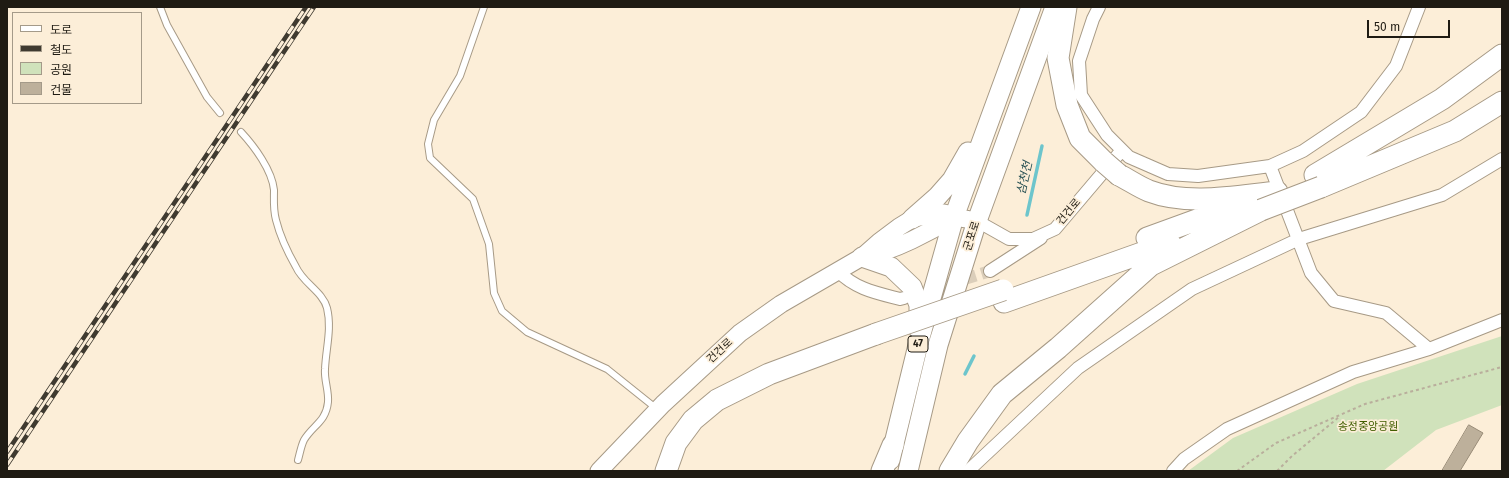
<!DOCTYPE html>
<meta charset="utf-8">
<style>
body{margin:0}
#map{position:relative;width:1509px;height:478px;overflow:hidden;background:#fceed8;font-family:"Fira Sans","Noto Sans KR",sans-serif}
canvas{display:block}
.frame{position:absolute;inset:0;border:8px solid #1f1b13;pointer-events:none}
.legend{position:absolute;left:12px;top:12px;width:130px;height:92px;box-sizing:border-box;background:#fceed8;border:1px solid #a49a89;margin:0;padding:5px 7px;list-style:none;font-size:12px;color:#1f1b13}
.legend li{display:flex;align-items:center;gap:8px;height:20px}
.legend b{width:20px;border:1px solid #a49a89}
.scale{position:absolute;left:1367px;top:20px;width:83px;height:18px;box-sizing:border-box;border:2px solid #1f1b13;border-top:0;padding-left:5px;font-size:12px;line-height:14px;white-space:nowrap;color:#1f1b13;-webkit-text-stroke:3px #fceed8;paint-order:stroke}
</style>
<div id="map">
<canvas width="1509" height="478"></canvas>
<div class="frame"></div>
<ul class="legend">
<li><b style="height:5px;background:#fff"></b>도로</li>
<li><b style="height:5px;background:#3f3a30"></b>철도</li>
<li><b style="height:11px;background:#d0e2bb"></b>공원</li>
<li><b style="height:11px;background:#bdb09b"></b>건물</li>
</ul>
<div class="scale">50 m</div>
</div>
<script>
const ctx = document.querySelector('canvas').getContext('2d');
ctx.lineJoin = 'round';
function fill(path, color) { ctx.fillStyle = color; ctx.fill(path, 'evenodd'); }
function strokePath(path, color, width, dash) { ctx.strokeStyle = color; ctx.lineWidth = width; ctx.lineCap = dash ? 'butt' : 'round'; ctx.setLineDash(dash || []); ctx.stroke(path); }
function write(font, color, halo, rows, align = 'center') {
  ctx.font = font + ' "Fira Sans","Noto Sans KR",sans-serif'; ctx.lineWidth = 3.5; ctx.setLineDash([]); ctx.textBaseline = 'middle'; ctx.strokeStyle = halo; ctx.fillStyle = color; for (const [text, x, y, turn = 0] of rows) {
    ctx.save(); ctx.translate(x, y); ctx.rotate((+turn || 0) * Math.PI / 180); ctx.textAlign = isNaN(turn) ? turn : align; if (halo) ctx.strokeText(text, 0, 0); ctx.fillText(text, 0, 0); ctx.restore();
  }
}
const green = new Path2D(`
 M 1502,336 L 1502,405 L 1436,430 L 1383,471 L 1188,471 L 1233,438 L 1357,384 Z`);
const stream = new Path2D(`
 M 1027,215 L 1042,146
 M 965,374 L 974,356`);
const building = new Path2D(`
 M 1469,425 L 1483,433 L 1460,471 L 1442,471 Z`);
const minorTunnel = new Path2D(`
 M 930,290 L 990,271`);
const path = new Path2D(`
 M 1237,471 L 1276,443 L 1365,404 L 1502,367
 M 1277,471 L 1292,456 L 1339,417`);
const service = new Path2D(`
 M 160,7 L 167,25 L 207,97 L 220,113
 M 484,7 L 460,76 L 434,120 L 428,144 L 430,158 L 473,199 L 489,244 L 494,293 L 502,311 L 527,332 L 607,369 L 657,409
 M 241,132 C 254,146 272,170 274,190 C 274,200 273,209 276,220 C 280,236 288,253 296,267 C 303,283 323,292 327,308 C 332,328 326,348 325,369 C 324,380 329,391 328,402 C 326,422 313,425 304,440 C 301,446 300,453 298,460`);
const minor = new Path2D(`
 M 1099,7 L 1093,19 L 1079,61 L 1081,95 L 1107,135 L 1129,157 L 1168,174 L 1198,176 L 1270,166 L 1303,151 L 1361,112 L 1396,66 L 1419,7
 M 1270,166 L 1311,273 L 1334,301 L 1386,313 L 1429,349
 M 977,221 L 1009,239 L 1033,239 L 1055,229 L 1122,150
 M 838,271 C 855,289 877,293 900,299 L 904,298
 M 990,271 L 1041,238
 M 968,471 L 1078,368 L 1192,289 L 1299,239 L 1442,195 L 1502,159
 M 1173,471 L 1184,459 L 1227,429 L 1353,372 L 1429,349 L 1502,320`);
const secondary = new Path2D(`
 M 867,256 C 894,251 930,232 954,217
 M 599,471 L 663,404 L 740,333 L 781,304 L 862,257 L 879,242 L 899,227 L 912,219 L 930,214 L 944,213 L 954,217 L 977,221`);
const primary = new Path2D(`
 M 954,217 L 1031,7
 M 912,219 L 937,197 L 952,180 L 968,152
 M 977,221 L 1055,7
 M 862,257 L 891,267 L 912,287 L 919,305 L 919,330`);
const trunk = new Path2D(`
 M 890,460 L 919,341 L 954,217
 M 908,471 L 938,345 L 977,221`);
const motorway = new Path2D(`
 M 1066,7 L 1058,58 L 1067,105 L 1080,138 L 1104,162
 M 1119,175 C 1129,180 1139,187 1149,191 C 1188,206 1237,196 1277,192
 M 1315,175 L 1442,99 L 1502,55
 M 1321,187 L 1455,131 L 1502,102
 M 1147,238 L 1257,198
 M 1004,302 L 1170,243
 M 666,471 L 676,443 L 693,420 L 717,400 L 769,374 L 876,334
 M 882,471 L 893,445
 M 950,471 L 968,441 L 1002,394 L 1058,348 L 1151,265 L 1261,210`);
const rail = new Path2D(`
 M 7,452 L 306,7
 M 7,465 L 314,7`);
const motorwayBridge = new Path2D(`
 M 1104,162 L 1119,175
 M 1261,210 L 1321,187
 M 876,334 L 1003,290`);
const shields = [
 [918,344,20]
];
const shieldNames = [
 ["47",918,344]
];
const streetNames = [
 ["건건로",1069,212,-50],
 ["군포로",972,236,-72],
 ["건건로",720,351,-43]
];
const parkNames = [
 ["송정중앙공원",1368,427]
];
const waterNames = [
 ["삼천천",1025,178,-77]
];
fill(green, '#d0e2bb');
strokePath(stream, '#6dc5cc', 3.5);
fill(building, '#bdb09b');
strokePath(building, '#988b77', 1);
strokePath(minorTunnel, '#dbceba', 12, [12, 6]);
strokePath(service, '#a79a86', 8);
strokePath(minor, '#a79a86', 14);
strokePath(secondary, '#a79a86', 19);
strokePath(primary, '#a79a86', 21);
strokePath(trunk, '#a79a86', 21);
strokePath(motorway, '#a79a86', 23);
strokePath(path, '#b9ae9c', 2, [3, 3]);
strokePath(service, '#fff', 6);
strokePath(minor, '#fff', 12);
strokePath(secondary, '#fff', 17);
strokePath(primary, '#fff', 19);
strokePath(trunk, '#fff', 19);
strokePath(motorway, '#fff', 21);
strokePath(rail, '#3f3a30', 4.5);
strokePath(rail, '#fceed8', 3, [9]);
strokePath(motorwayBridge, '#a79a86', 23, []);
strokePath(motorwayBridge, '#fff', 21);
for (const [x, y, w] of shields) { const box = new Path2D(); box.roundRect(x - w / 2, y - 8, w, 16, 3); ctx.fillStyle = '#fceed8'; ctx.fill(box); strokePath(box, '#1f1b13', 1); }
write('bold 10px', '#1f1b13', null, shieldNames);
write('11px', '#1f1b13', '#fceed8', streetNames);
write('11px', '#415e00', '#fceed8', parkNames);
write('italic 12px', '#264f52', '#fceed8', waterNames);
</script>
